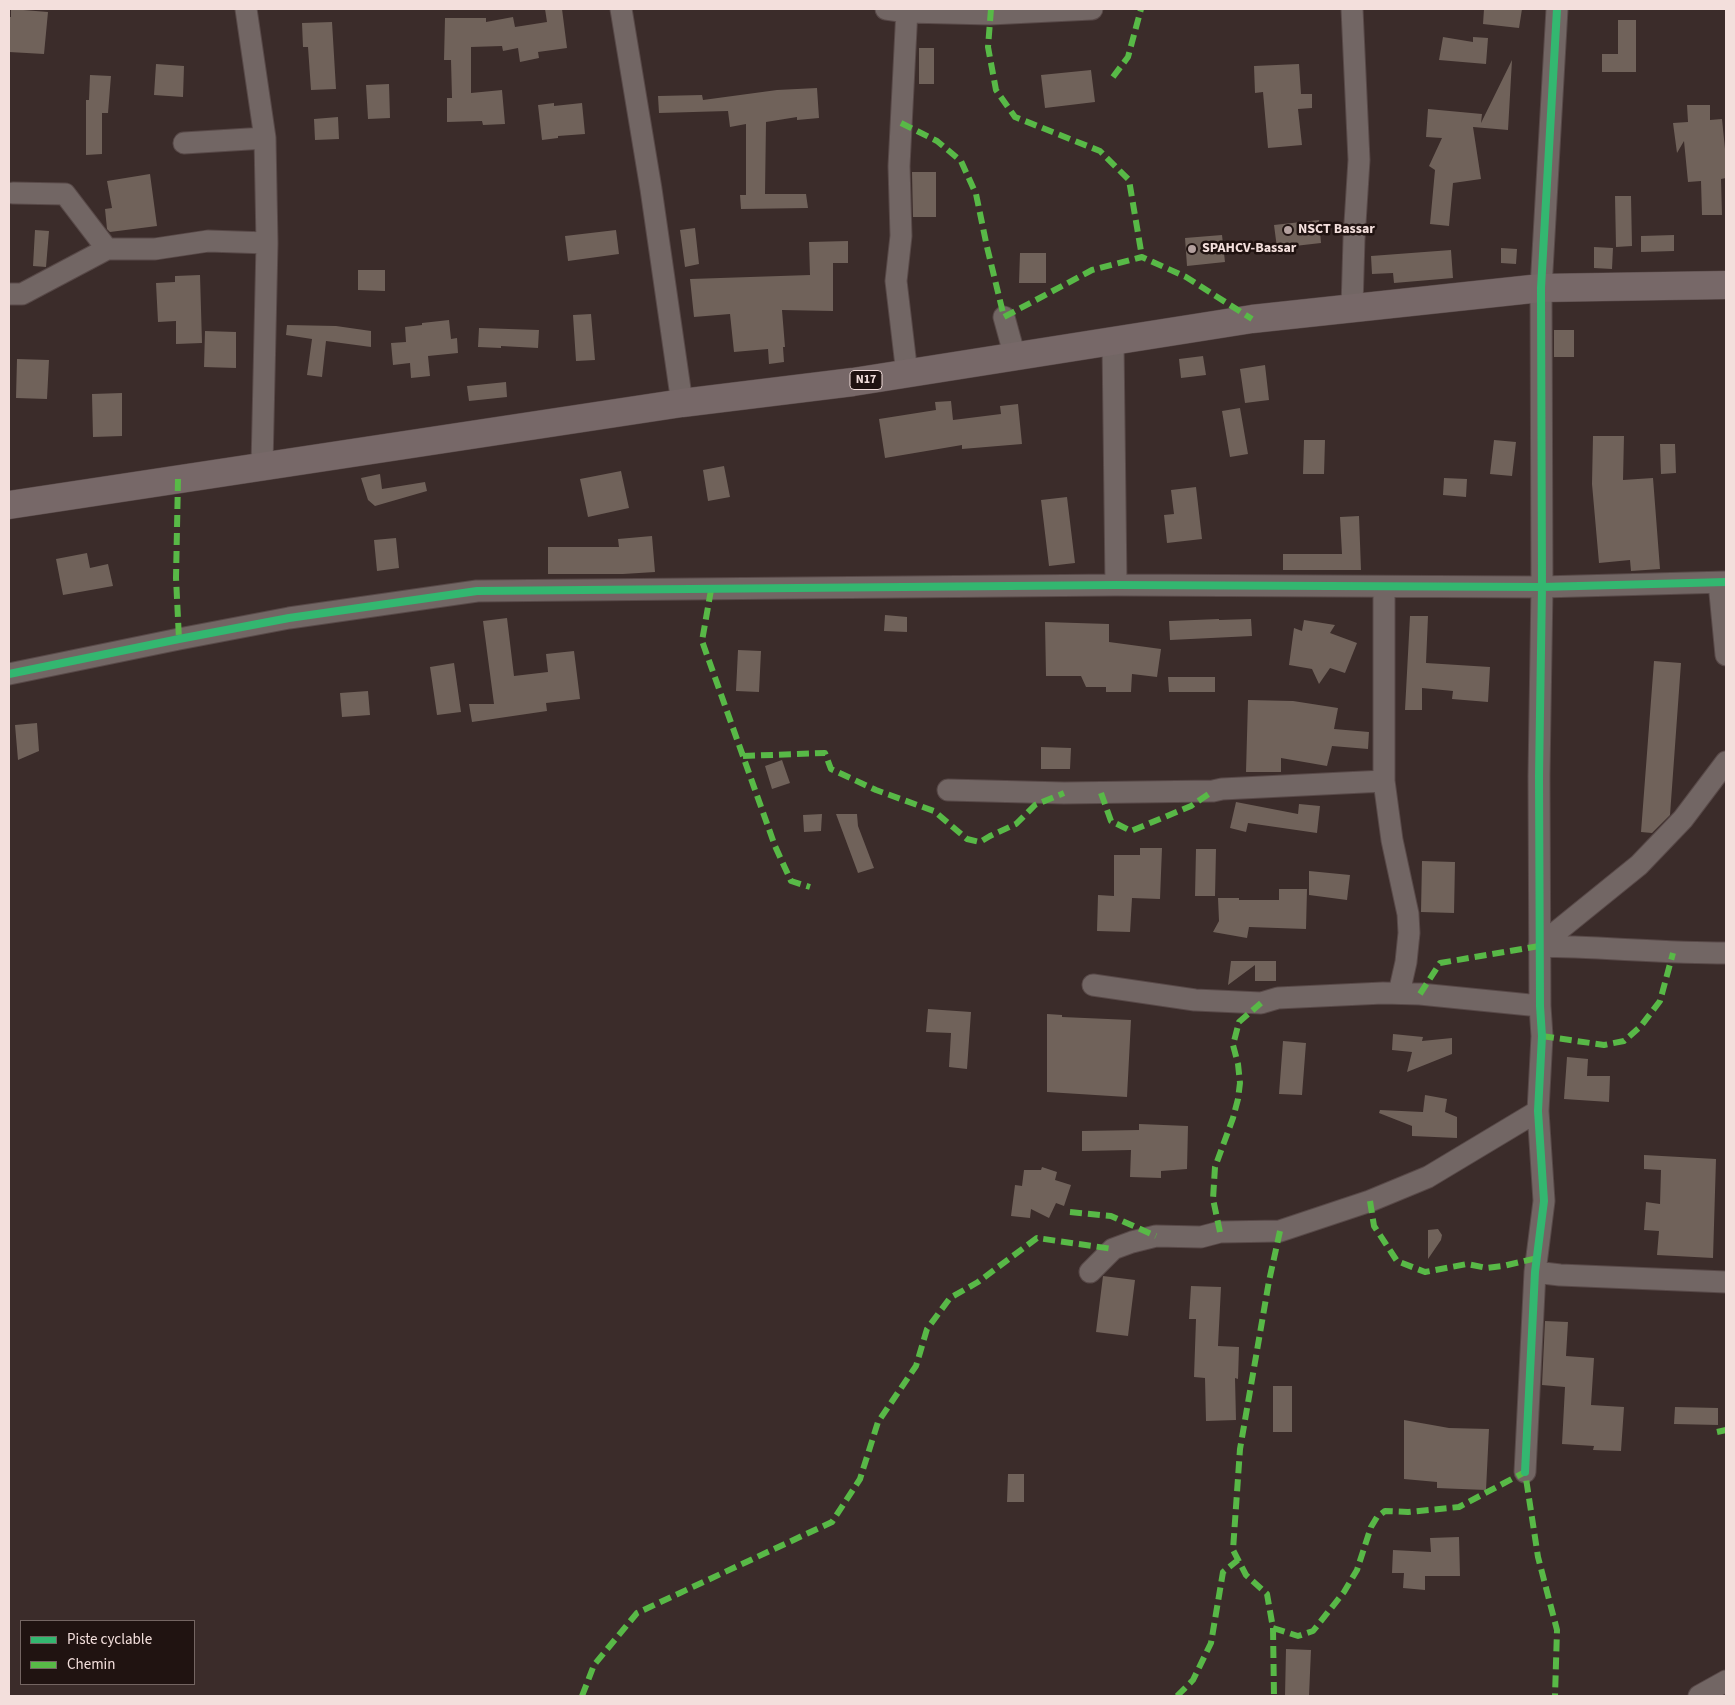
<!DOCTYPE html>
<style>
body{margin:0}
#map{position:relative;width:1735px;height:1705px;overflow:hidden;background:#3b2c2a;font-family:"Source Sans 3",sans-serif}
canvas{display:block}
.frame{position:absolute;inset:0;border:10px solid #f3dfdc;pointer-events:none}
.legend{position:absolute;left:20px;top:1620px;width:175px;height:65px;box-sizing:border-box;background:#201311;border:1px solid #746562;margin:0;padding:6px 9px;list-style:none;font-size:15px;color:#f3dfdc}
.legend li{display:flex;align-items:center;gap:10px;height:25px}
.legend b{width:25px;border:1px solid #746562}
</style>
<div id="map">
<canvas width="1735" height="1705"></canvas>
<div class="frame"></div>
<ul class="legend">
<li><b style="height:6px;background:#33b770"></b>Piste cyclable</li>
<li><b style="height:6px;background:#58b947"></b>Chemin</li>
</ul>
</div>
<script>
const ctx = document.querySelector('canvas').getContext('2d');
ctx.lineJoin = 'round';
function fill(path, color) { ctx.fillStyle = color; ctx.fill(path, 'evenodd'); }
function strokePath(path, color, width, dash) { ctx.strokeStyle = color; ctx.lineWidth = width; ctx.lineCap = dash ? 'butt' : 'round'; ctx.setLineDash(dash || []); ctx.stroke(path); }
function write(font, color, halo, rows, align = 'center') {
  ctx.font = font + ' "Source Sans 3",sans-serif'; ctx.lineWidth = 5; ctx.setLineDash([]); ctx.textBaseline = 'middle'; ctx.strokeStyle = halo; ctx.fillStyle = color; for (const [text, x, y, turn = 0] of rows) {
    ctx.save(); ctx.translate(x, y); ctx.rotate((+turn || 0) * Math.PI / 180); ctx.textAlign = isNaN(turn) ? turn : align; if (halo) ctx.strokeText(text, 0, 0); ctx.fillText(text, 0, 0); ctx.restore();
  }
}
const building = new Path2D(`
 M 11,9 L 48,12 L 44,54 L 9,52 L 9,17 L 11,17 Z
 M 545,9 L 562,9 L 567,48 L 538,52 L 539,58 L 520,62 L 518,48 L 503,51 L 502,46 L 471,47 L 471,93 L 502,90 L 505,124 L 483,125 L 482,121 L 447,122 L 447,98 L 452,98 L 451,60 L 444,60 L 445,18 L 486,18 L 486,22 L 513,17 L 515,27 L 547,22 Z
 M 1484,9 L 1522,9 L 1519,28 L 1483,24 Z
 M 1618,20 L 1636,20 L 1636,72 L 1602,72 L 1602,54 L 1618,54 Z
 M 332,22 L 336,89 L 311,90 L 308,47 L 303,47 L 302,23 Z
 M 1443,37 L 1473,42 L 1473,37 L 1488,38 L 1486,64 L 1439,60 Z
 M 919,48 L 934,48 L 934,84 L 919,84 Z
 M 1512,60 L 1508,130 L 1473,127 L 1481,179 L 1453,183 L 1449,226 L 1430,224 L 1435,170 L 1429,166 L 1442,138 L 1426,137 L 1428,109 L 1482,114 L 1481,123 Z
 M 156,64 L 184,66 L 183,97 L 154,95 Z
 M 1299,64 L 1301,94 L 1312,94 L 1312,108 L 1298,109 L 1302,145 L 1268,148 L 1263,92 L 1255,93 L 1254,66 Z
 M 1091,70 L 1095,102 L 1045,108 L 1041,75 Z
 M 90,75 L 111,76 L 108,113 L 102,113 L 102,154 L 86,155 L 86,100 L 89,100 Z
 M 389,84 L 390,118 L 368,119 L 366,85 Z
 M 817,88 L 819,118 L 797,120 L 797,117 L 766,122 L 765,194 L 806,194 L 808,208 L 741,209 L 740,195 L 746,195 L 746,124 L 730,127 L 728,111 L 659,113 L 658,96 L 702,95 L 703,100 L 777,90 Z
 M 554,103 L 554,106 L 582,103 L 585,134 L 558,136 L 558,138 L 542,140 L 538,105 Z
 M 1687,105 L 1710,105 L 1710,120 L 1722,119 L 1726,159 L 1726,178 L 1721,179 L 1722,215 L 1702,215 L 1701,181 L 1688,182 L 1684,141 L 1677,153 L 1673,123 L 1688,122 Z
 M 338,117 L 339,139 L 315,140 L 314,119 Z
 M 912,172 L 936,172 L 936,217 L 913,217 Z
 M 150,174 L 157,226 L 110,232 L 107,229 L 105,209 L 112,208 L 107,181 Z
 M 1615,196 L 1631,196 L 1632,246 L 1616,247 Z
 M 1319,220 L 1321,243 L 1277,248 L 1274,225 Z
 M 695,228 L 699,264 L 685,267 L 680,230 Z
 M 35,230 L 49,231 L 46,267 L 33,266 Z
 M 616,230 L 619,254 L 568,261 L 565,236 Z
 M 1222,235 L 1225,262 L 1187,266 L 1185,238 Z
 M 1674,235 L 1674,251 L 1641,252 L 1641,236 Z
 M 848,241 L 848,263 L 833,263 L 833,311 L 782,310 L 785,347 L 783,347 L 784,362 L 769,364 L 768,349 L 734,352 L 730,314 L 694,317 L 690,279 L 810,275 L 809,242 Z
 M 1594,247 L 1613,248 L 1612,269 L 1594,268 Z
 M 1501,248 L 1517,249 L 1516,264 L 1501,263 Z
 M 1451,250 L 1453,278 L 1394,283 L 1393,273 L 1372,274 L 1371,256 Z
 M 1020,253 L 1046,253 L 1046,283 L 1019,283 Z
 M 358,270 L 385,270 L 385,291 L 358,290 Z
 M 200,275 L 202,343 L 176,344 L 176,321 L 158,322 L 156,283 L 175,282 L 175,276 Z
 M 591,314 L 595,360 L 576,361 L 573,315 Z
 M 449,320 L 451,339 L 457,338 L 458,353 L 428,356 L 430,376 L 411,378 L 410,363 L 393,365 L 391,343 L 406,342 L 405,327 L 422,325 L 422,323 Z
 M 287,325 L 336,326 L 371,331 L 371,347 L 326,341 L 322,377 L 307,375 L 312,339 L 286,335 Z
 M 479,328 L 539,330 L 538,348 L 501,346 L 501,348 L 478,347 Z
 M 1554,330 L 1574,330 L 1574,357 L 1554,357 Z
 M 205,331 L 236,332 L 236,368 L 204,367 Z
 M 1203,356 L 1206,375 L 1181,378 L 1179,359 Z
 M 17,359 L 49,360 L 47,399 L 16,398 Z
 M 1265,365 L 1269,400 L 1245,403 L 1240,369 Z
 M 506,382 L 507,397 L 469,401 L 467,386 Z
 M 122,393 L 122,436 L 93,437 L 92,394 Z
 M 951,401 L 953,420 L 1001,414 L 1000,406 L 1018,404 L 1022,444 L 962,449 L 962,445 L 885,458 L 879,419 L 936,410 L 935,402 Z
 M 1240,408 L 1248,454 L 1230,457 L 1222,411 Z
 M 1593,436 L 1624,436 L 1623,480 L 1653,478 L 1660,569 L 1631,571 L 1630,560 L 1599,563 L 1592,484 Z
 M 1304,440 L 1325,440 L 1324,474 L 1303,474 Z
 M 1494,440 L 1516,442 L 1512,476 L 1490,474 Z
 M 1660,444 L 1675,444 L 1676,473 L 1661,474 Z
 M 724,466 L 730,497 L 708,501 L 703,470 Z
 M 621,471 L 629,508 L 588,517 L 580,479 Z
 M 380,474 L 382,489 L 425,482 L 427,491 L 375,506 L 368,500 L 361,478 Z
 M 1444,478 L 1467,479 L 1466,497 L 1443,495 Z
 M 1196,487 L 1202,539 L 1167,543 L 1164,515 L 1174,514 L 1171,490 Z
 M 1067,497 L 1075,563 L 1049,566 L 1041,500 Z
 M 1359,516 L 1361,570 L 1283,570 L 1283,554 L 1342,554 L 1340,517 Z
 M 652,536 L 655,572 L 623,574 L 548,574 L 548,547 L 619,547 L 618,539 Z
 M 396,538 L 399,568 L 377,571 L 374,540 Z
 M 87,553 L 90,568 L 108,564 L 113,586 L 63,595 L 56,559 Z
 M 885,615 L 907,617 L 907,632 L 884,631 Z
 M 1410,616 L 1428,616 L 1426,663 L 1490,667 L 1488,702 L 1452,699 L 1453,691 L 1422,688 L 1422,710 L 1405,710 Z
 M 507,618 L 514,676 L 548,672 L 546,654 L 574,651 L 580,699 L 546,703 L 547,711 L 472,722 L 469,704 L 494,704 L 483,621 Z
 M 1219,619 L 1219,620 L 1251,619 L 1252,636 L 1170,640 L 1169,621 Z
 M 1304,620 L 1335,625 L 1330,633 L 1357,643 L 1345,673 L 1330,668 L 1319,684 L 1312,669 L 1289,665 L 1294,628 L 1302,631 Z
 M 1045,622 L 1109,624 L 1109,642 L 1161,649 L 1157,677 L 1132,674 L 1131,692 L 1106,692 L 1106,687 L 1086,687 L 1081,676 L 1046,676 Z
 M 738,650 L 761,651 L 759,692 L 736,691 Z
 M 1654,661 L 1681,663 L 1670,815 L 1652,833 L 1641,832 Z
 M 454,663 L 461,712 L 437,715 L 430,667 Z
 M 1168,677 L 1215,677 L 1215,692 L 1169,692 Z
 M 368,691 L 370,715 L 342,717 L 340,693 Z
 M 1248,700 L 1293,701 L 1338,708 L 1334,729 L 1369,732 L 1368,749 L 1332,746 L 1327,766 L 1281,758 L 1281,772 L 1246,772 Z
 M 37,723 L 39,751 L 18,760 L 15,725 Z
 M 1041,747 L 1071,748 L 1070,769 L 1041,769 Z
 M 782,760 L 790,783 L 772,789 L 765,766 Z
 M 1236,802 L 1298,814 L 1299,804 L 1320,806 L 1317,833 L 1248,823 L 1246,832 L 1230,828 Z
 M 822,814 L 821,831 L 804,832 L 803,815 Z
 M 836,814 L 857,814 L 858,826 L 874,868 L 858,873 Z
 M 1140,848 L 1162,848 L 1160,899 L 1132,898 L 1130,932 L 1097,931 L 1098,895 L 1114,896 L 1114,855 L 1140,855 Z
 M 1196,849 L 1216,849 L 1215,896 L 1195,896 Z
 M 1422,861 L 1455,862 L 1454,913 L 1421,912 Z
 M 1309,871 L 1350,875 L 1347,900 L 1309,895 Z
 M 1279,889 L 1307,889 L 1306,929 L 1249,927 L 1247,938 L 1213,932 L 1219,921 L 1218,898 L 1239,898 L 1239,900 L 1279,900 Z
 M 1231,961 L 1276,961 L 1276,981 L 1255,981 L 1255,965 L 1228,985 Z
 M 928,1009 L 971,1012 L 967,1069 L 949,1067 L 951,1033 L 926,1032 Z
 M 1047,1014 L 1062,1015 L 1062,1017 L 1131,1020 L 1127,1097 L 1047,1092 Z
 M 1393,1034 L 1423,1037 L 1422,1041 L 1452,1038 L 1452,1054 L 1407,1072 L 1412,1052 L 1392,1050 Z
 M 1283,1041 L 1306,1043 L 1302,1095 L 1279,1094 Z
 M 1567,1057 L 1588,1059 L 1587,1076 L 1610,1076 L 1609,1102 L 1564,1099 Z
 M 1425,1095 L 1447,1099 L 1445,1112 L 1457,1117 L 1457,1138 L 1412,1136 L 1412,1126 L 1379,1113 L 1380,1110 L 1423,1112 Z
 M 1139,1124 L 1188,1126 L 1187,1169 L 1161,1171 L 1161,1178 L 1130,1177 L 1131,1150 L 1082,1151 L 1082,1131 L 1139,1130 Z
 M 1644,1155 L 1716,1159 L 1713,1258 L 1657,1255 L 1659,1231 L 1644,1230 L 1646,1202 L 1660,1204 L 1661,1170 L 1644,1169 Z
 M 1042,1167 L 1057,1172 L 1055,1180 L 1071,1185 L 1064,1206 L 1056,1203 L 1049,1218 L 1031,1209 L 1030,1218 L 1011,1216 L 1015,1185 L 1022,1186 L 1024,1170 L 1041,1170 Z
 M 1438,1229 L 1442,1235 L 1441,1240 L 1428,1259 L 1428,1230 Z
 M 1103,1276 L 1135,1280 L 1128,1336 L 1096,1332 Z
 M 1191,1286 L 1221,1287 L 1218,1346 L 1239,1347 L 1238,1379 L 1235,1378 L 1236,1420 L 1206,1421 L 1205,1378 L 1194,1377 L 1196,1319 L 1189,1319 Z
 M 1545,1321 L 1568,1322 L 1566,1356 L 1594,1358 L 1591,1405 L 1624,1407 L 1621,1451 L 1593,1450 L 1594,1446 L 1562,1444 L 1565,1387 L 1542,1385 Z
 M 1273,1386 L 1292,1386 L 1292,1432 L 1273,1432 Z
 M 1675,1407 L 1718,1408 L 1718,1425 L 1674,1424 Z
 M 1404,1420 L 1449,1428 L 1489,1429 L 1486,1490 L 1437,1488 L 1437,1482 L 1404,1479 Z
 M 1008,1474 L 1024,1474 L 1024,1502 L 1007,1502 Z
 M 1459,1537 L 1460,1576 L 1425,1576 L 1425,1590 L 1403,1588 L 1404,1573 L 1392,1573 L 1393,1550 L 1431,1552 L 1430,1538 Z
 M 1286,1649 L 1311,1650 L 1309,1696 L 1285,1696 Z`);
const street = new Path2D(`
 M 246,9 L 265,138 L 267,243 L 262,466
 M 621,9 L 651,189 L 682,403
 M 886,9 L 907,12 L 990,14 L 1092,9
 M 1352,9 L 1359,160 L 1354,239 L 1352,307
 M 184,143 L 265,138
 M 13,193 L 65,194 L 107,249 L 155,249 L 208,241 L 267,243
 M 9,294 L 22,294 L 107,249
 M 1004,317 L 1015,357
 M 1113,342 L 1116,585
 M 907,374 L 896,281 L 901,236 L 899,166 L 907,9
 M 1719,583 L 1726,655
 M 9,674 L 179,639 L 289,618 L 477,591 L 1116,585 L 1542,587 L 1726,582
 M 1384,781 L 1392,840 L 1408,914 L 1409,933 L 1406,962 L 1399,993
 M 948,790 L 1064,793 L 1213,791 L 1222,789 L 1384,781 L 1384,588
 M 1539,946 L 1639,865 L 1683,819 L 1726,762
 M 1539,946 C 1602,947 1664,953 1726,953
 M 1093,985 L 1195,1000 L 1261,1003 L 1278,998 L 1383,993 L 1420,994 L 1540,1006
 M 1090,1272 L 1113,1249 L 1132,1242 L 1156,1236 L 1201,1237 L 1220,1232 L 1280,1231 L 1370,1201 L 1428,1177 L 1538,1111
 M 1535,1272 L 1560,1275 L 1726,1282
 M 1525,1472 L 1535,1272 L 1544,1201 L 1538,1111 L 1542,1036 L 1540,1006 L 1539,776 L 1542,587 L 1541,288 L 1557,9
 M 1699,1696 L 1726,1681`);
const primary = new Path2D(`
 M 9,505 L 682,403 L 853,382 L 1252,319 L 1541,288 L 1726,285`);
const quiet = new Path2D(`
 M 991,9 L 988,47 L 996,90 L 1015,117 L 1100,151 L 1129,180 L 1142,257
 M 1113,77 L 1128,57 L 1141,9
 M 901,123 L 937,141 L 961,161 L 976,194 L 987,247 L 1004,317 L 1092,270 L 1142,257 L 1186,277 L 1252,319
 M 178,479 L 176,578 L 179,639
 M 711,590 L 702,641 L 775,846 L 791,881 L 810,887
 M 743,756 L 825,753 L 831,769 L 876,790 L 934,811 L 967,839 L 980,842 L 990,836 L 1016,824 L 1035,805 L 1064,793
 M 1101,793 L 1111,821 L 1131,831 L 1191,806 L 1213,791
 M 1420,994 L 1440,963 L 1539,946
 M 1542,1036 L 1604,1045 L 1624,1041 L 1641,1026 L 1660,1001 L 1673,953
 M 1370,1201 L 1374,1226 L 1397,1261 L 1425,1272 L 1467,1264 L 1487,1268 L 1503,1266 L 1537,1258
 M 1070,1212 L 1111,1216 L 1156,1236
 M 1280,1231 L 1269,1281 L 1240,1449 L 1233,1550 L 1246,1575 L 1267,1594 L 1273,1628 L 1298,1636 L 1313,1631 L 1344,1592 L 1357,1570 L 1371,1527 L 1377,1517 L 1385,1511 L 1408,1512 L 1459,1507 L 1525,1472 L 1538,1557 L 1557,1630 L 1555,1696
 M 1220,1232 L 1213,1199 L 1215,1167 L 1233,1118 L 1238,1099 L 1240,1083 L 1238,1064 L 1233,1045 L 1239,1022 L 1261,1003
 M 1717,1432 L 1726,1430
 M 1273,1628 L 1274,1696
 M 582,1696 L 594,1665 L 637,1613 L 832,1522 L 860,1479 L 878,1422 L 916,1366 L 927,1329 L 950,1298 L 978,1282 L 1037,1238 L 1113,1249
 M 1177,1696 L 1193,1680 L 1211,1643 L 1223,1572 L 1238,1560`);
const cycleway = new Path2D(`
 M 9,674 L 179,639 L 289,618 L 477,591 L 1116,585 L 1542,587 L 1726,582
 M 1525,1472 L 1535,1272 L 1544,1201 L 1538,1111 L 1542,1036 L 1540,1006 L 1539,776 L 1542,587 L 1541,288 L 1557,9`);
const markers = [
 [1288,230,5,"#b3a09e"],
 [1192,249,5,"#b3a09e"]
];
const shields = [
 [866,380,32]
];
const shieldNames = [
 ["N17",866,380]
];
const poiNames = [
 ["NSCT Bassar",1298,230],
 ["SPAHCV-Bassar",1202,249]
];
fill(building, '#70625a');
strokePath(street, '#584948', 23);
strokePath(primary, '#584948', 29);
strokePath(street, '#726664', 21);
strokePath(primary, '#776868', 28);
strokePath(quiet, '#58b947', 6, [12, 6]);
strokePath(cycleway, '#33b770', 8);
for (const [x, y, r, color] of markers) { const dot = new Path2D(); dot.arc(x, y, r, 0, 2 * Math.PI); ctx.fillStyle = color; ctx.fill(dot); strokePath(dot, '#201311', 2); }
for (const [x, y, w] of shields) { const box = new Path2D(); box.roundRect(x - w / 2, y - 9.5, w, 19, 4); ctx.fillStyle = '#201311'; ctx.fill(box); strokePath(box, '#f3dfdc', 1); }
write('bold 12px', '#f3dfdc', null, shieldNames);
write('bold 14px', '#f3dfdc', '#201311', poiNames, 'left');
</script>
